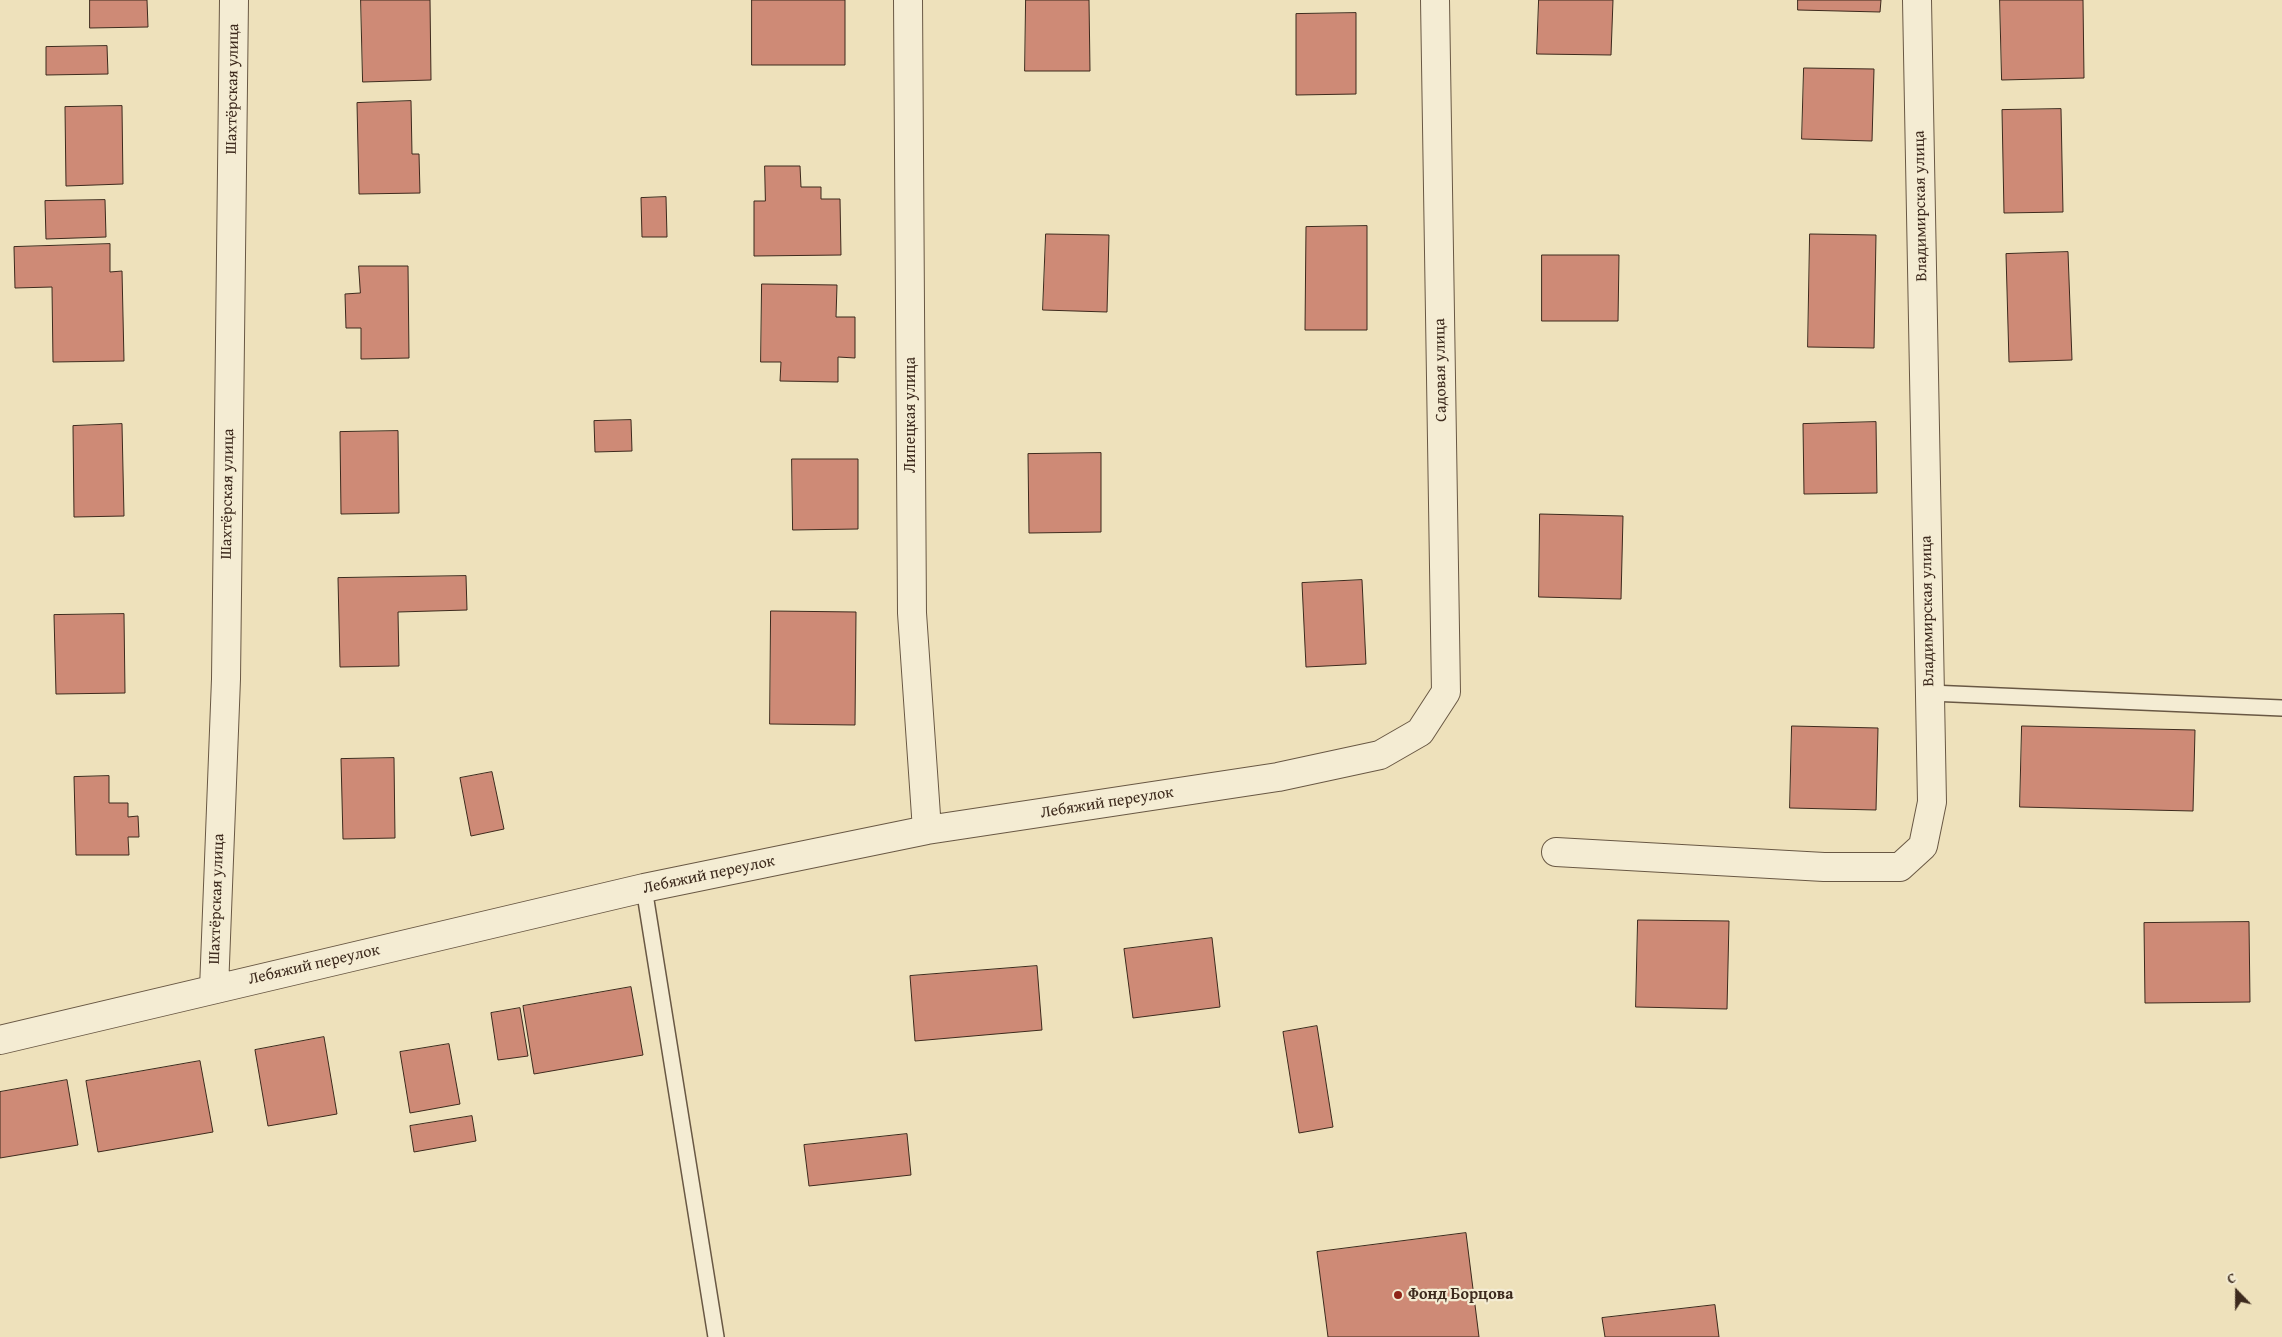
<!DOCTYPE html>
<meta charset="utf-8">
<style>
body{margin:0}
#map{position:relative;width:2282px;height:1337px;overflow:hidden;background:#eee1bb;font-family:"Gentium Book Plus",serif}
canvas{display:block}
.north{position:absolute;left:2212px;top:1267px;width:50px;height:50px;-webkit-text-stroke:4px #f4ecd3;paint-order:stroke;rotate:338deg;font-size:14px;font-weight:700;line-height:20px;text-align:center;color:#3d2a1d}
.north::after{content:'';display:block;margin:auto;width:18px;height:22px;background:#3d2a1d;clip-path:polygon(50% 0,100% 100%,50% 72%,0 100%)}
</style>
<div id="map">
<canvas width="2282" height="1337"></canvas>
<div class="north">С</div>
</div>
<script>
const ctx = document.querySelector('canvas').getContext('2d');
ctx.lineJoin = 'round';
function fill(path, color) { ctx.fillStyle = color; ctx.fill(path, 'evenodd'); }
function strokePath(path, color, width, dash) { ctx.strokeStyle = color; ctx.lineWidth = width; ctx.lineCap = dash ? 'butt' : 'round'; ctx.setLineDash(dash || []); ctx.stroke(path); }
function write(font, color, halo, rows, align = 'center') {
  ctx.font = font + ' "Gentium Book Plus",serif'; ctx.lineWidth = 4.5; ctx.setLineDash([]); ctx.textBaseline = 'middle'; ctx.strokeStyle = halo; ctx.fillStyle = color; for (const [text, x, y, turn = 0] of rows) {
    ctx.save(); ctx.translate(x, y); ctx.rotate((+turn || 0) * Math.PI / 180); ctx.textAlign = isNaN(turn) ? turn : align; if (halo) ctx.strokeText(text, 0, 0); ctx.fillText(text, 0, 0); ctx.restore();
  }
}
const building = new Path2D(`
 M 90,0 L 147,0 L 148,27 L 90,28 Z
 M 361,0 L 430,0 L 431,80 L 363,82 Z
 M 752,0 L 845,0 L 845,65 L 752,65 Z
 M 1026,0 L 1089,0 L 1090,71 L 1025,71 Z
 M 1539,0 L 1613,0 L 1611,55 L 1537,54 Z
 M 1798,0 L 1881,0 L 1880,12 L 1798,10 Z
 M 2000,0 L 2083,0 L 2084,78 L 2002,80 Z
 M 1356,13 L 1356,94 L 1296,95 L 1296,14 Z
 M 107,46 L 108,74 L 46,75 L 46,47 Z
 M 1804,68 L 1874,69 L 1872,141 L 1802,139 Z
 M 411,101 L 412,154 L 419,154 L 420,193 L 359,194 L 357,103 Z
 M 122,106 L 123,184 L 66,186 L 65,107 Z
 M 2061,109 L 2063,212 L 2004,213 L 2002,110 Z
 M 765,166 L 800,166 L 801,187 L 821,187 L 821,199 L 840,199 L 841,255 L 754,256 L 754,201 L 765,201 Z
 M 666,197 L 667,237 L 642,237 L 641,198 Z
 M 105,200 L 106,237 L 46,239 L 45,201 Z
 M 1367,226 L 1367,330 L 1305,330 L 1306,227 Z
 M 1046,234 L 1109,235 L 1107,312 L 1043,310 Z
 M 1810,234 L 1876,235 L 1874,348 L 1808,347 Z
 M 110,244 L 110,272 L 122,271 L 124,361 L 53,362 L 52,287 L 15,288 L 14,247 Z
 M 2068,252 L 2072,360 L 2009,362 L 2006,254 Z
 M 1542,255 L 1619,255 L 1618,321 L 1542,321 Z
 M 359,266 L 408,266 L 409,358 L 361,359 L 361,328 L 346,328 L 345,294 L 360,293 Z
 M 762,284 L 837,285 L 836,317 L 855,317 L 855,358 L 838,357 L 838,382 L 780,381 L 781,362 L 761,362 Z
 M 631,420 L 632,451 L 595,452 L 594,421 Z
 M 1876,422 L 1877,493 L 1804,494 L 1803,424 Z
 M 122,424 L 124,516 L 74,517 L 73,426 Z
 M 398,431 L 399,513 L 341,514 L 340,432 Z
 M 1101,453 L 1101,532 L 1029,533 L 1028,454 Z
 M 792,459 L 858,459 L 858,529 L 793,530 Z
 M 1540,514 L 1623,516 L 1621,599 L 1539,597 Z
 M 466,576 L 467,610 L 398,612 L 399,666 L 340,667 L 338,578 Z
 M 1362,580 L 1366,664 L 1306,667 L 1302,583 Z
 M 771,611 L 856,612 L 855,725 L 770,724 Z
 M 124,614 L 125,693 L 56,694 L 54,615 Z
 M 1792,726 L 1878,728 L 1876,810 L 1790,808 Z
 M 2022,726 L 2195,730 L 2193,811 L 2020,807 Z
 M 394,758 L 395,838 L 343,839 L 341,759 Z
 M 492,772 L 504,829 L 471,836 L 460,778 Z
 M 109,776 L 109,803 L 128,803 L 128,817 L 138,816 L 139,837 L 128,837 L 129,855 L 76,855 L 74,777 Z
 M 1638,920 L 1729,921 L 1727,1009 L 1636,1007 Z
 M 2249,922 L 2250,1002 L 2145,1003 L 2144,923 Z
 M 1212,938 L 1220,1007 L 1133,1018 L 1124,949 Z
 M 1037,966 L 1042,1030 L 915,1041 L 910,976 Z
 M 631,987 L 643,1055 L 534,1074 L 523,1006 Z
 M 520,1008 L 528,1056 L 498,1060 L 491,1013 Z
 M 1317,1026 L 1333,1127 L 1299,1133 L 1283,1032 Z
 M 324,1037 L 337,1114 L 268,1126 L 255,1050 Z
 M 449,1044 L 460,1104 L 410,1113 L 400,1052 Z
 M 200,1061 L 213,1132 L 98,1152 L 86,1081 Z
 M 67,1080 L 78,1145 L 0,1158 L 0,1092 Z
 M 472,1116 L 476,1141 L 414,1152 L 410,1126 Z
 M 907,1134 L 911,1175 L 809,1186 L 804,1145 Z
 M 1466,1233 L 1479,1337 L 1328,1337 L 1317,1252 Z
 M 1715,1305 L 1719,1337 L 1605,1337 L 1602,1318 Z`);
const service = new Path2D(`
 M 1930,693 L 2282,708
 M 644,888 L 716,1337`);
const minor = new Path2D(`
 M 908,0 L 912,613 L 927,830
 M 1556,852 L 1824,867 L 1900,867 L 1923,846 L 1932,802 L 1917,0
 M 214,989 L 226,679 L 234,0
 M 0,1040 L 644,888 L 927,830 L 1278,777 L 1380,755 L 1420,732 L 1446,692 L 1435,0`);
const markers = [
 [1398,1295,5,"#8f2418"]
];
const streetNames = [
 ["Шахтёрская улица",233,89,-89],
 ["Владимирская улица",1921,206,-91],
 ["Садовая улица",1441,370,-91],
 ["Липецкая улица",911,415,-90],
 ["Шахтёрская улица",228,494,-89],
 ["Владимирская улица",1928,611,-91],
 ["Лебяжий переулок",1107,803,-9],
 ["Лебяжий переулок",709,875,-12],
 ["Шахтёрская улица",217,899,-88],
 ["Лебяжий переулок",314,965,-13]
];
const poiNames = [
 ["Фонд Борцова",1408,1295]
];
fill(building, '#ce8a76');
strokePath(building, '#3d2a1d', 1);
strokePath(service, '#695844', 18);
strokePath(minor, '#695844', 30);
strokePath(service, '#f4ecd3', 15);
strokePath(minor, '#f4ecd3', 28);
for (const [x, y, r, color] of markers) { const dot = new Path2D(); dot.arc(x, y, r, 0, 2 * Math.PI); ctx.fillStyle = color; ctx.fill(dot); strokePath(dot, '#f4ecd3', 2); }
write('16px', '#3d2a1d', '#f4ecd3', streetNames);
write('bold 16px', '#3d2a1d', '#f4ecd3', poiNames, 'left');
</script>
